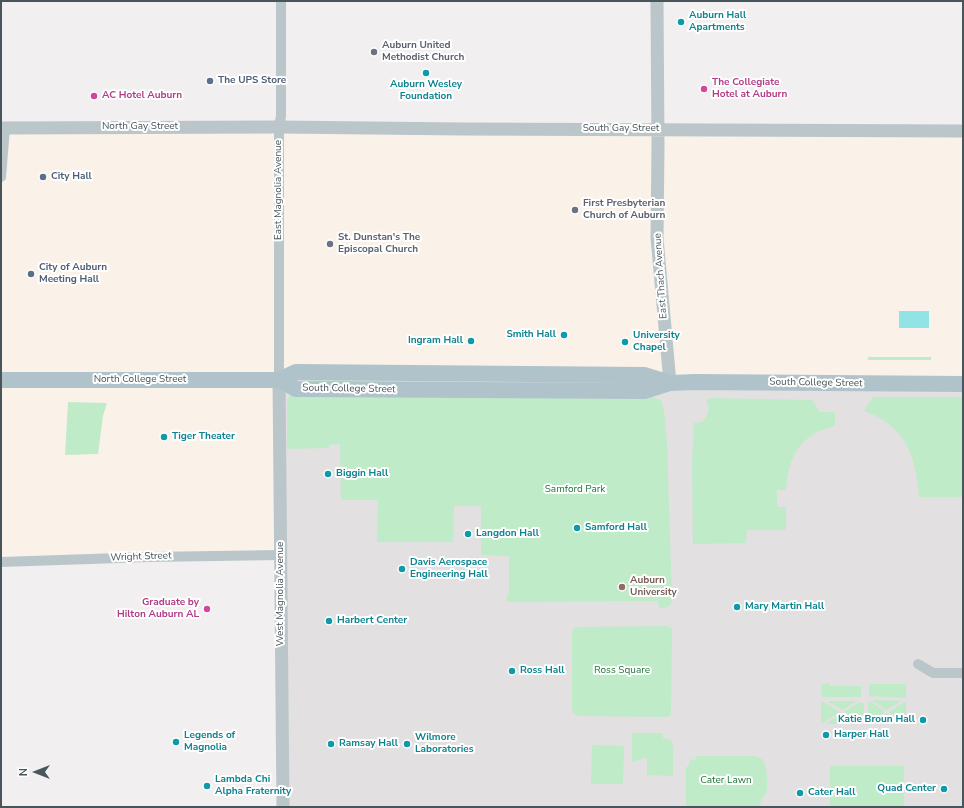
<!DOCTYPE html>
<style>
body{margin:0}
#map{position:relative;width:964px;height:808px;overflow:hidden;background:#f1efef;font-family:"Nunito Sans",sans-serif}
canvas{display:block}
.frame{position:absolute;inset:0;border:2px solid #48555a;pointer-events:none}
.north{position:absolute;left:16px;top:752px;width:40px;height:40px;-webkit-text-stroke:3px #fff;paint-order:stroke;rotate:270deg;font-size:11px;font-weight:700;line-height:16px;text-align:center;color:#48555a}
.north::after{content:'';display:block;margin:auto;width:14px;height:18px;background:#48555a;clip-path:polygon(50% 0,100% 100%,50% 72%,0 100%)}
</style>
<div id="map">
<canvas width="964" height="808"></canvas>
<div class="frame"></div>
<div class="north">N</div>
</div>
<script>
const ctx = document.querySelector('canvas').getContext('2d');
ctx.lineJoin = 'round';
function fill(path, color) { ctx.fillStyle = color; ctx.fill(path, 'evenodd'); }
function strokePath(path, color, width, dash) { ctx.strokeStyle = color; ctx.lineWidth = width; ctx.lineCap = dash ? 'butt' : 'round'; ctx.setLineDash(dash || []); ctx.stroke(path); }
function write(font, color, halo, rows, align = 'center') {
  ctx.font = font + ' "Nunito Sans",sans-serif'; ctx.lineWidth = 4; ctx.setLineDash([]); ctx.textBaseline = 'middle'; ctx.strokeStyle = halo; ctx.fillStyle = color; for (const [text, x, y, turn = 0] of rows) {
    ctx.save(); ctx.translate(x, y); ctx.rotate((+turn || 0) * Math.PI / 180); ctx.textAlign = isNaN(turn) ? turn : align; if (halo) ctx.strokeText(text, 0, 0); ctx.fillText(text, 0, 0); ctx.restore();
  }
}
const commercial = new Path2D(`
 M 5,128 L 963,131 L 963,384 L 280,555 L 1,562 L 1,177 Z`);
const education = new Path2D(`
 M 296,372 L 963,384 L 963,807 L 283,807 L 279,401 Z`);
const green = new Path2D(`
 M 868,357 L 931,357 L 931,360 L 868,360 Z
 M 304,380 L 468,380 L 466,384 L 304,384 Z
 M 292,394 L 653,397 L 660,400 L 662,403 L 664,410 L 667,443 L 672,600 C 670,608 667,608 659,608 L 658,601 L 508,602 L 506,598 L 509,593 L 509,556 L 481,555 L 481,506 L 454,506 L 453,542 L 377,542 L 378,500 L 341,500 L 340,444 L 329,445 L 329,448 L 287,449 L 287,400 L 289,396 Z
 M 873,397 L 963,397 L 963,497 L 919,497 C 916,456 906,426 864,411 Z
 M 710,398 L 812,400 L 820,412 L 835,412 L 835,426 C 800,434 788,456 786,490 L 777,490 L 777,507 L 786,507 L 786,530 L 747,530 L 746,543 L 693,544 L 692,462 L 694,423 L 702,422 C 708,416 711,409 706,401 Z
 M 68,402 L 107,403 L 103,416 L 98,454 L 65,455 Z
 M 667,626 L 672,628 L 671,715 L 667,717 L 578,716 L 572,712 L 572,632 L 575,627 Z
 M 830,683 L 830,686 L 861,686 L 861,697 L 822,697 L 821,684 Z
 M 869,684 L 906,684 L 906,698 L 869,696 Z
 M 872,700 L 902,701 L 886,710 Z
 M 822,701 L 838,711 L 838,713 L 821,724 L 821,702 Z
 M 830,701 L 857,701 L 843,710 L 828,702 Z
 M 870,701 L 884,711 L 883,713 L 870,722 L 868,722 L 868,703 Z
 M 906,701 L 906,722 L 890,713 L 890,711 Z
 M 860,702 L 864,704 L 864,723 L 845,713 L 845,711 Z
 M 840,714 L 843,714 L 860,724 L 826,724 Z
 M 886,714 L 888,714 L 900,723 L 872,724 Z
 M 632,733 L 663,733 L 663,738 L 671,740 L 673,747 L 673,776 L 647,775 L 647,757 L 633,762 L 632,758 Z
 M 592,745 L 624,746 L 623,784 L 591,784 Z
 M 696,756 L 754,756 L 762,759 C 767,765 768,782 767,790 C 765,796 760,798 760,807 L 686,807 L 686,767 L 688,767 L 690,760 L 696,759 Z
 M 830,766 L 904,766 L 904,807 L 830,807 Z`);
const water = new Path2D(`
 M 899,311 L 929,311 L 929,328 L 899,328 Z`);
const minor = new Path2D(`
 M 1,177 L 5,128
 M 279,380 L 279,127 L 281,116 L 281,1
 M 1,562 L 149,557 L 280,555
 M 918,664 L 933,673 L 963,673`);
const tertiary = new Path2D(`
 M 657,1 L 658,146 L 657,238 L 670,383
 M 1,128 L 279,127 L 462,129 L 963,131
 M 279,380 L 283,807`);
const primary = new Path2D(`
 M 1,380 L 279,380 L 296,372 L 644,375 L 670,383
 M 279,380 L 296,389 L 645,391 L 670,383 L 695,382 L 963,384`);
const markers = [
 [681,22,4,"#0f9aa8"],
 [374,52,4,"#6b7280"],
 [426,73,4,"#0f9aa8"],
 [210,81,4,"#5c6f8a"],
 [704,89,4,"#d1479c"],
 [94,96,4,"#d1479c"],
 [43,177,4,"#5c6f8a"],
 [575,210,4,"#6b7280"],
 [330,244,4,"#6b7280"],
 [31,274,4,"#5c6f8a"],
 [564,335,4,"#0f9aa8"],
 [471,341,4,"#0f9aa8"],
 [625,342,4,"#0f9aa8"],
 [164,437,4,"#0f9aa8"],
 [328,474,4,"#0f9aa8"],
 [577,528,4,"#0f9aa8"],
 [468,534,4,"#0f9aa8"],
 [402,569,4,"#0f9aa8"],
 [622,587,4,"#8d6e63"],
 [737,607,4,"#0f9aa8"],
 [207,609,4,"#d1479c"],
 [329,621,4,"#0f9aa8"],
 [512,671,4,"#0f9aa8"],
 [923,720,4,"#0f9aa8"],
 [826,735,4,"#0f9aa8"],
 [176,742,4,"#0f9aa8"],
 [331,744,4,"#0f9aa8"],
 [407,744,4,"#0f9aa8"],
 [207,786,4,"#0f9aa8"],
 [944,789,4,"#0f9aa8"],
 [800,793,4,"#0f9aa8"]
];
const cultureNames = [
 ["Auburn Hall",689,16],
 ["Apartments",689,28],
 ["Auburn Wesley",426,85,"center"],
 ["Foundation",426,97,"center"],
 ["Smith Hall",556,335,"right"],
 ["University",633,336],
 ["Chapel",633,348],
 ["Ingram Hall",463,341,"right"],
 ["Tiger Theater",172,437],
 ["Biggin Hall",336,474],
 ["Samford Hall",585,528],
 ["Langdon Hall",476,534],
 ["Davis Aerospace",410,563],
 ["Engineering Hall",410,575],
 ["Mary Martin Hall",745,607],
 ["Harbert Center",337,621],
 ["Ross Hall",520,671],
 ["Katie Broun Hall",915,720,"right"],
 ["Harper Hall",834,735],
 ["Legends of",184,736],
 ["Magnolia",184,748],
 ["Wilmore",415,738],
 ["Laboratories",415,750],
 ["Ramsay Hall",339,744],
 ["Lambda Chi",215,780],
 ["Alpha Fraternity",215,792],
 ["Quad Center",936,789,"right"],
 ["Cater Hall",808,793]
];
const worshipNames = [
 ["Auburn United",382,46],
 ["Methodist Church",382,58],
 ["First Presbyterian",583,204],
 ["Church of Auburn",583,216],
 ["St. Dunstan's The",338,238],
 ["Episcopal Church",338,250]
];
const serviceNames = [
 ["The UPS Store",218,81],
 ["City Hall",51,177],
 ["City of Auburn",39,268],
 ["Meeting Hall",39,280]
];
const hotelNames = [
 ["The Collegiate",712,83],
 ["Hotel at Auburn",712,95],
 ["AC Hotel Auburn",102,96],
 ["Graduate by",199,603,"right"],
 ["Hilton Auburn AL",199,615,"right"]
];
const streetNames = [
 ["North Gay Street",140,127],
 ["South Gay Street",621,129],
 ["East Magnolia Avenue",279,190,-90],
 ["East Thach Avenue",661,276,-94],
 ["North College Street",140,380],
 ["South College Street",816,383,1],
 ["South College Street",349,389,1],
 ["Wright Street",141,557,-2],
 ["West Magnolia Avenue",281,594,-90]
];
const parkNames = [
 ["Samford Park",575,490],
 ["Ross Square",622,671],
 ["Cater Lawn",726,781]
];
const educationNames = [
 ["Auburn",630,581],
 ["University",630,593]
];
fill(commercial, '#faf2e9');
fill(education, '#e2e0e0');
fill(green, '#c0ebc9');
fill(water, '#91e3e5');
strokePath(minor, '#bbc6ca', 10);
strokePath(tertiary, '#bbc6ca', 13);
strokePath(primary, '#b0c3cb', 16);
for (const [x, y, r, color] of markers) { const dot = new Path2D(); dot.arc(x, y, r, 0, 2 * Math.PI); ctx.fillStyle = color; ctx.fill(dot); strokePath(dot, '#fff', 1.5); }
write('bold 10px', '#0d838f', '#fff', cultureNames, 'left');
write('bold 10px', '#5b616d', '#fff', worshipNames, 'left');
write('bold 10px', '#4e5e75', '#fff', serviceNames, 'left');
write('bold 10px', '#b23c85', '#fff', hotelNames, 'left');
write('10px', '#48555a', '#fff', streetNames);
write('10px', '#1e7639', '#fff', parkNames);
write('bold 10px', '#785e54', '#fff', educationNames, 'left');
</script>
